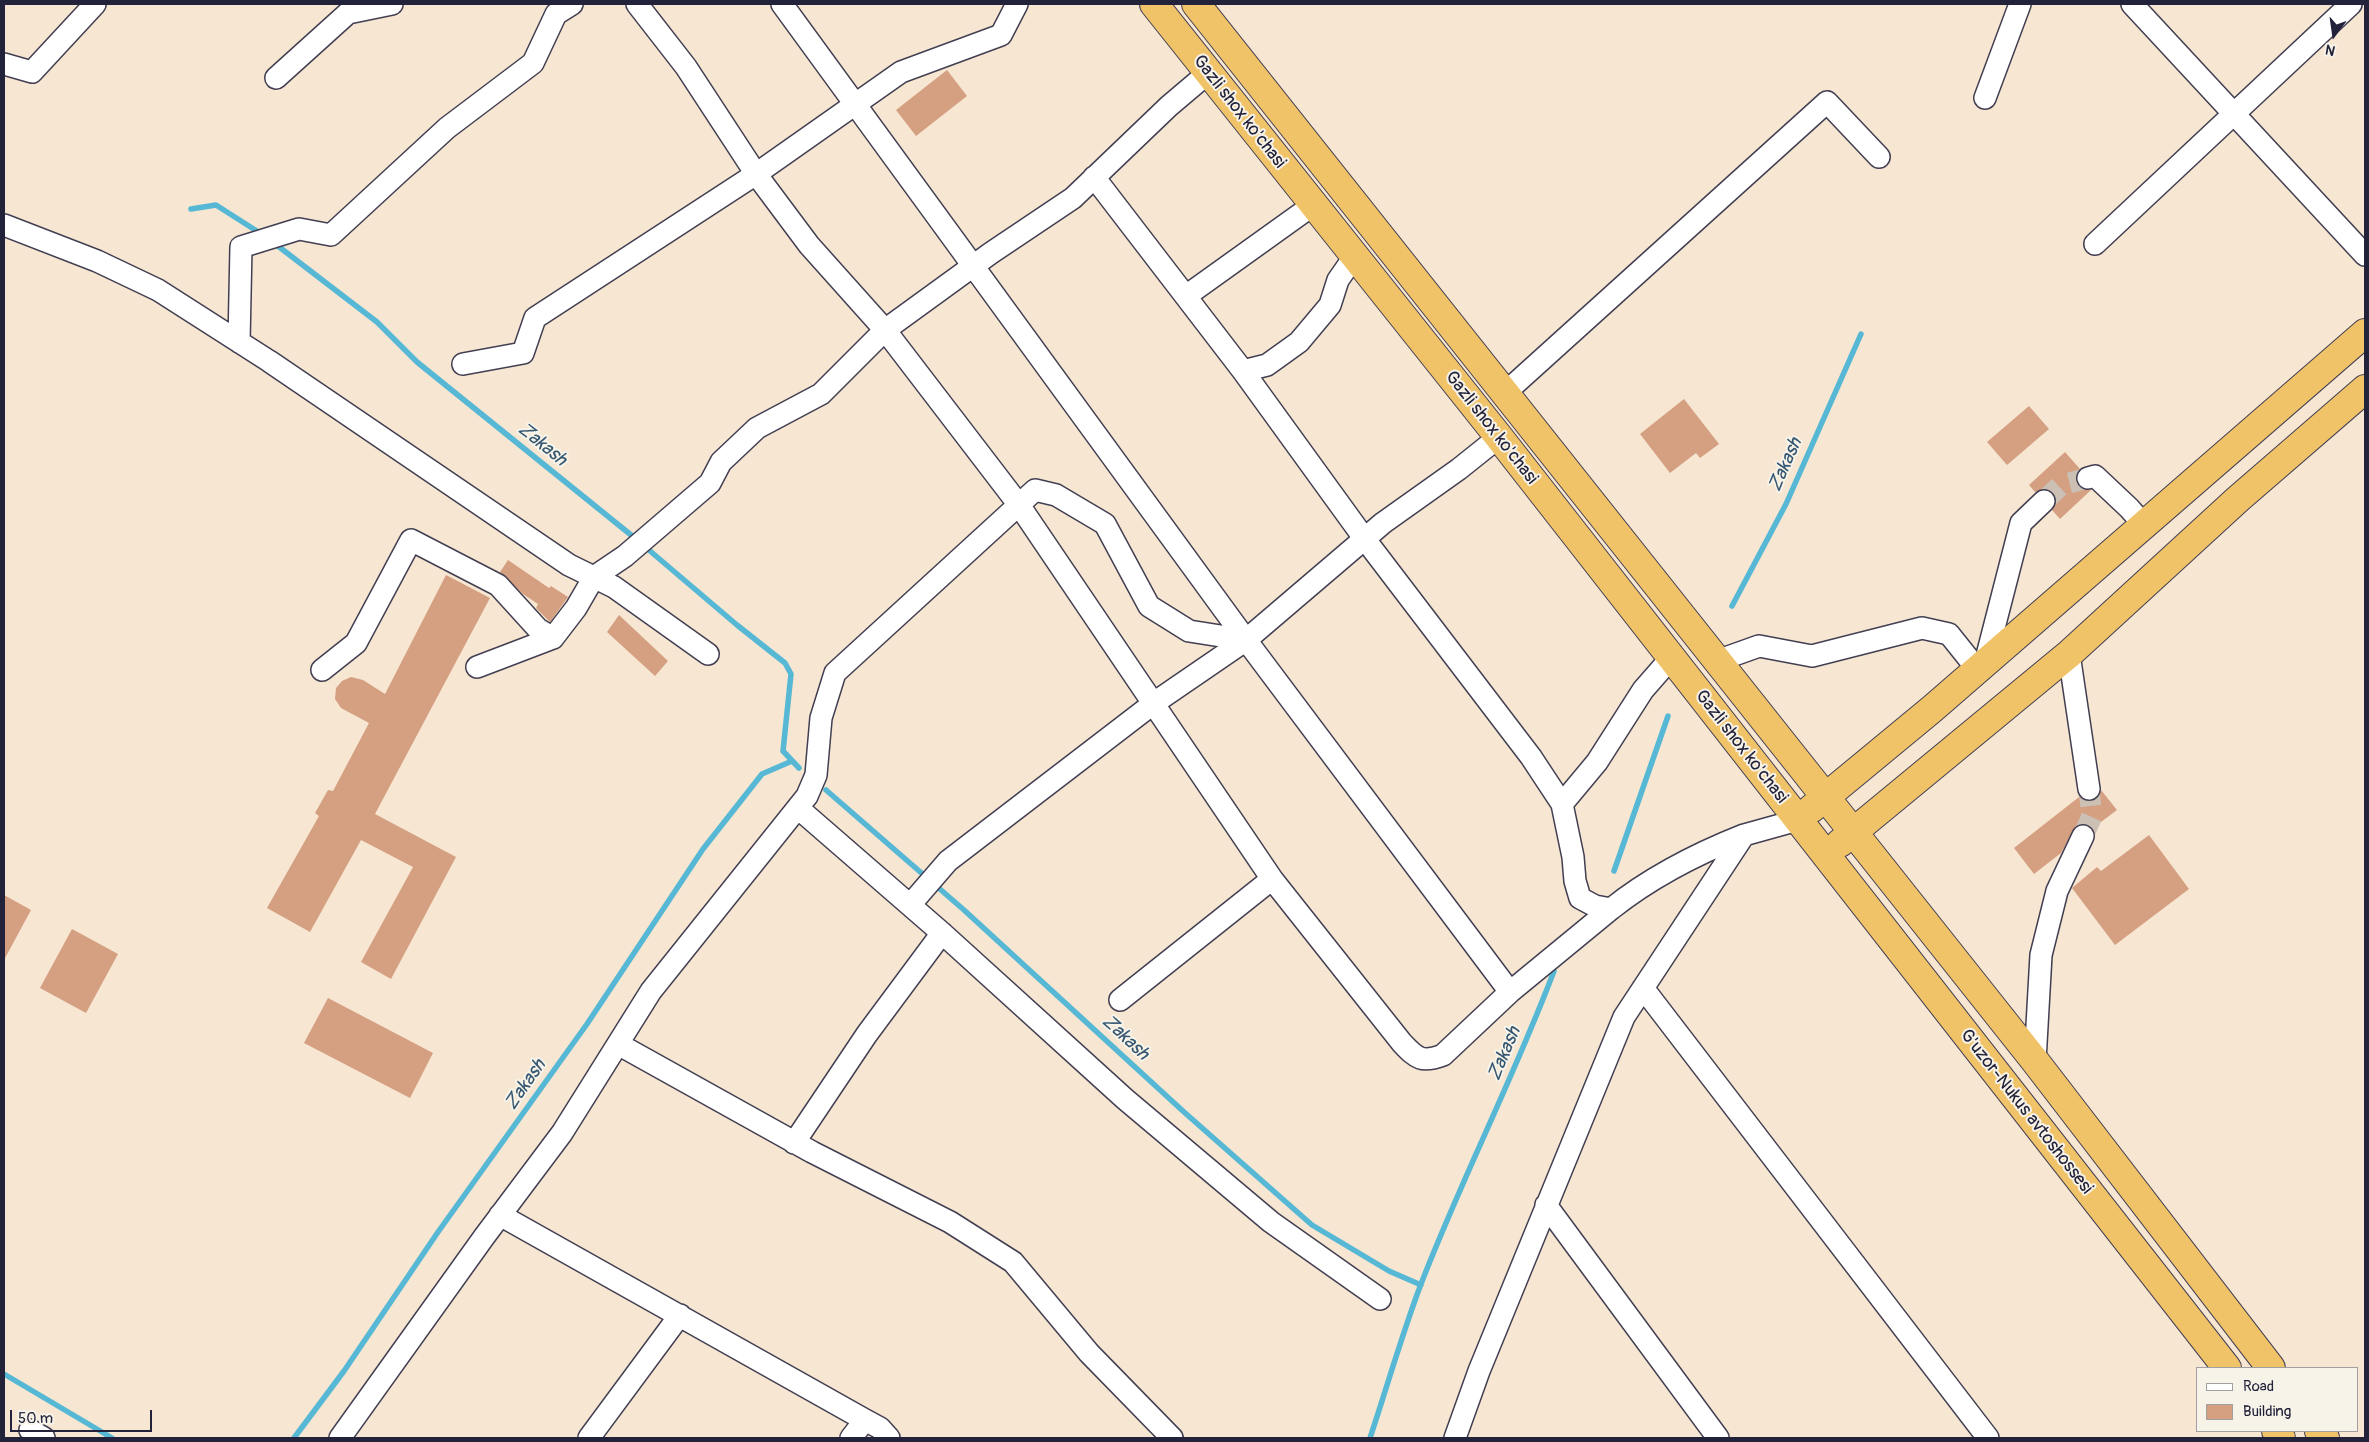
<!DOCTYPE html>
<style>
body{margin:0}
#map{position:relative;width:2369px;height:1442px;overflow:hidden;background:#f6e6d2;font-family:Pangolin,sans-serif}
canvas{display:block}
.frame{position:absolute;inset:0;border:5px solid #22223b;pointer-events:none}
.legend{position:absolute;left:2196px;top:1367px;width:162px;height:65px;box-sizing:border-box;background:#f7f3e8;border:1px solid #a29fa3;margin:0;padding:6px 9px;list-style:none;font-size:15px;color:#22223b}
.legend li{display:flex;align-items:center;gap:10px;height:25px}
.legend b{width:25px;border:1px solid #a29fa3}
.north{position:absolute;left:2309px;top:10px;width:50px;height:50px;-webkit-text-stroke:4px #f7f3e8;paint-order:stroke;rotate:194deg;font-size:14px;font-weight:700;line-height:20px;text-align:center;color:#22223b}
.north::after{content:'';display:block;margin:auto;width:18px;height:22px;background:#22223b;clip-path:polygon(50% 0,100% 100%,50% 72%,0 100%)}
.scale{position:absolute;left:10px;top:1410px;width:142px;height:22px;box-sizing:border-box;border:2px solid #22223b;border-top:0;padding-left:6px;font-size:15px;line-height:18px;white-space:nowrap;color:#22223b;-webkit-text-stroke:4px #f7f3e8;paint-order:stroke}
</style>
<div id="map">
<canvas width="2369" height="1442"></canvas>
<div class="frame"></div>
<ul class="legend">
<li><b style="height:6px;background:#fff"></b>Road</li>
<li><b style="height:14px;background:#d59f81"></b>Building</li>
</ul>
<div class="north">N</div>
<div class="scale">50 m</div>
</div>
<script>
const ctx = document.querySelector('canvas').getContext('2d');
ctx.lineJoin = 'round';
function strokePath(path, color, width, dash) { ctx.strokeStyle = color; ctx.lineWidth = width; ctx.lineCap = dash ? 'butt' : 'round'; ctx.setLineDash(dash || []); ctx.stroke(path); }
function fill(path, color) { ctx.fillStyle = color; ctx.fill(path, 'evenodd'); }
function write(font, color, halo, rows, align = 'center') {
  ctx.font = font + ' Pangolin,sans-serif'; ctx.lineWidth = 4; ctx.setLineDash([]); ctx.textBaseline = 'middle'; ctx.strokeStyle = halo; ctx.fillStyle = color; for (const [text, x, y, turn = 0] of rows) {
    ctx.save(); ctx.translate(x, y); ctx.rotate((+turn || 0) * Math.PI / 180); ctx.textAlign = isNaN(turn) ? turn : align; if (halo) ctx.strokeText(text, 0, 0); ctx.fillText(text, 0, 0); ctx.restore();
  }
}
const stream = new Path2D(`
 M 191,209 L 216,205 L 263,235
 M 274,243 L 377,322 L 417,362 L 636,539
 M 643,545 L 737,625 L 785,663 L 791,674 L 783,751 L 799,768
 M 1732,606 L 1786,504 L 1861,334
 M 826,790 L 964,910 L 1184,1112 L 1312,1225 L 1389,1271 L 1421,1285
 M 1614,871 L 1668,716
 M 4,1374 L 112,1438
 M 294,1438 L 344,1371 L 438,1232 L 587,1024 L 703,849 L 762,774 L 792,761
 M 1370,1438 C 1387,1387 1402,1334 1421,1284 C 1462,1178 1514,1077 1554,971`);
const building = new Path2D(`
 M 947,70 L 967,96 L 916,136 L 896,110 Z
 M 1684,399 L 1719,444 L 1700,458 L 1696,453 L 1670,473 L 1640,434 Z
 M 2029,406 L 2049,429 L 2007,465 L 1987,442 Z
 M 2065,452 L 2080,469 L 2076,475 L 2079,487 L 2091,490 L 2060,519 L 2052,510 L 2056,504 L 2053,493 L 2047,489 L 2035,492 L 2029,485 Z
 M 508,560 L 549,588 L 551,586 L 568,597 L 550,622 L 536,608 L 538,604 L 523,594 L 500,572 Z
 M 446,575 L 490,598 L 375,814 L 456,857 L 391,979 L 361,962 L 413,867 L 361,840 L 310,932 L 267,908 L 319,816 L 315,813 L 328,790 L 333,791 L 369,723 L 341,708 L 335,699 L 336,688 L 342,681 L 351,677 L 363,680 L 385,694 Z
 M 619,615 L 668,661 L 655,676 L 607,632 Z
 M 2101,790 L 2117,810 L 2093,828 L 2082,824 L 2076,826 L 2061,853 L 2034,874 L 2014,848 L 2079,797 L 2085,801 L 2091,801 L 2097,798 Z
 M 2149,835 L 2189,889 L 2115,945 L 2072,888 L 2097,867 L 2101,871 Z
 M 4,895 L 31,910 L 4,960 Z
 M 72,929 L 118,954 L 86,1013 L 40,988 Z
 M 328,998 L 433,1053 L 410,1098 L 304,1043 Z`);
const minorTunnel = new Path2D(`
 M 2044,501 L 2061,485 L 2088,478
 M 2083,836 L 2092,816 L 2089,789`);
const minor = new Path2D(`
 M 637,4 L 686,67 L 756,174 L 809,245 L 885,330 L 1019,505 L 1272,879
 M 782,4 L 1246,640 L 1510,992
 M 2132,4 L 2365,255
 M 4,64 L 32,72 L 95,4
 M 276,78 L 348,13 L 392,4
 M 1985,98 L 2020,4
 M 1094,177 L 1243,371 L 1364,538 L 1531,757 L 1562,804 L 1573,857 L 1575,881 L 1580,898 L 1595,906 L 1611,909 C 1651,877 1696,854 1744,835
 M 4,225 L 97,261 L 158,290 L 269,361 L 569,565 L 614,587 L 708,654
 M 2095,244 L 2351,4
 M 1186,296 L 1313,205
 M 239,342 L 241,247 L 299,229 L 331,235 L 447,128 L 533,63 L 556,14 L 572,4
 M 463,364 L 523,353 L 535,318 L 756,174 L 901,72 L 1001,35 L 1017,4
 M 1243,371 L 1267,365 L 1299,342 L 1330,305 L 1338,280 L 1354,257
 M 1506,392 L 1827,102 L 1879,157
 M 2088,478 L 2095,476 L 2129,508 L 2144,525
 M 2069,654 L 2089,789
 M 1717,661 L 1759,646 L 1812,656 L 1922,628 L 1949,634 L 1977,669
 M 1985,663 L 2021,523 L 2044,501
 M 477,667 L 553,638 L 576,608 L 594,577 L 625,556 L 710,483 L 721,462 L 757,428 L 821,394 L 885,330 L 991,253 L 1073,198 L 1169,106 L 1208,73
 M 322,670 L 356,643 L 411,540 L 498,585 L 538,629 L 553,638
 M 1562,804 L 1597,762 L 1643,690 L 1671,658
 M 798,808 L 942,933 L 1125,1099 L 1271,1222 L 1380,1299
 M 910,905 L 948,861 L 1154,703 L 1246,640
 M 1643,988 L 1988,1438
 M 1120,1000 L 1272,879 L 1402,1043 C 1417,1059 1422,1063 1443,1055 L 1510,992 L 1611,909
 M 618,1044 L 812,1152 L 950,1222 L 1013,1262 L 1089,1353 L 1172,1438
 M 2035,1061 L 2041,955 L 2057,891 L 2083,836
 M 794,1143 L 867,1034 L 942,933
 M 1546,1205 L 1718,1438
 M 500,1215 L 865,1420 L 880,1428 L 889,1438
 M 30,1430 L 44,1438
 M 340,1438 L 484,1237 L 562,1133 L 651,991 L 807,796 L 816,775 L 821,718 L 835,673 L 1035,490 L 1056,495 L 1105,524 L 1149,606 L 1189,631 L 1246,640 L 1383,523 L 1459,469 L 1499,437
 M 589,1438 L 680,1315
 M 851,1438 L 865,1420
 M 1455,1438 L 1479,1371 L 1624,1017 L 1744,835 L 1798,820`);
const highway = new Path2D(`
 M 1154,4 L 1499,437 L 2227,1368
 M 1196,4 L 2035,1061 L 2271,1368
 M 1811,809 L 1932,709 L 2365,333
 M 1840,843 L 2069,654 L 2238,499 L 2365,389
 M 2276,1431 L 2281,1438
 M 2319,1431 L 2325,1438`);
const streetNames = [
 ["Gazli shox ko'chasi",1239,112,52],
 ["Gazli shox ko'chasi",1491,428,52],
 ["Gazli shox ko'chasi",1741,747,52],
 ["G'uzor-Nukus avtoshossesi",2026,1112,52]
];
const waterNames = [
 ["Zakash",542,445,39],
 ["Zakash",1786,465,-66],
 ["Zakash",1125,1038,43],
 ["Zakash",1505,1054,-67],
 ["Zakash",526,1085,-55]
];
strokePath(stream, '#56b8d4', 5.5);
fill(building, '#d59f81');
strokePath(minorTunnel, '#ccbfb4', 21, [21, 11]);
strokePath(minor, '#423f52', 24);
strokePath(highway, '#423f52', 30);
strokePath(minor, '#fff', 21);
strokePath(highway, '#f1c369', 28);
write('18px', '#22223b', '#f7f3e8', streetNames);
write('italic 19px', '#345671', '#f7f3e8', waterNames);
</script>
